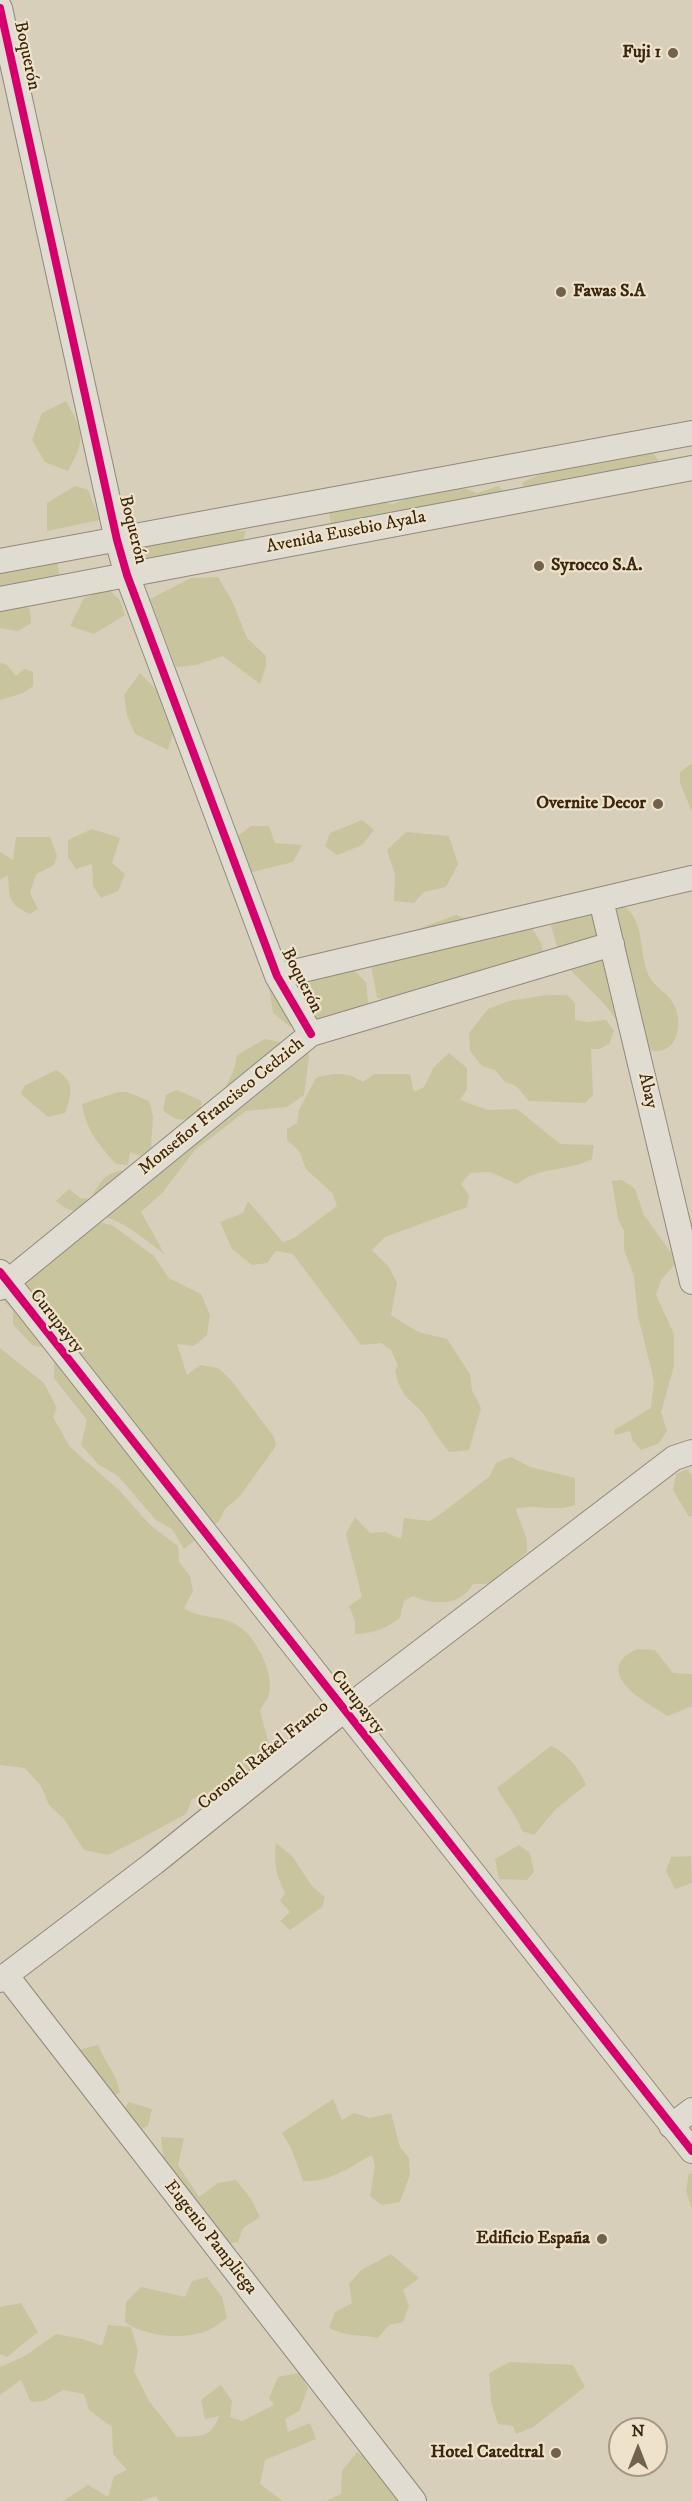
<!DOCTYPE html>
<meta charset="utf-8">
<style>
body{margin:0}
#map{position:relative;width:692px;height:2501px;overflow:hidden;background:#d8cfba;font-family:"IM FELL DW Pica",serif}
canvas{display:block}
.north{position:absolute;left:608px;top:2417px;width:60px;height:60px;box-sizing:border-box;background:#eee3ca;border:2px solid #a6977f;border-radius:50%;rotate:0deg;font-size:16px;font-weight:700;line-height:24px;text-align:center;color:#3b260f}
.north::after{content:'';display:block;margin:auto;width:21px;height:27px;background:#72614b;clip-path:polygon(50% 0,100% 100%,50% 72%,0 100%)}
</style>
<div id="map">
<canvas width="692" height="2501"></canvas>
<div class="north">N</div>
</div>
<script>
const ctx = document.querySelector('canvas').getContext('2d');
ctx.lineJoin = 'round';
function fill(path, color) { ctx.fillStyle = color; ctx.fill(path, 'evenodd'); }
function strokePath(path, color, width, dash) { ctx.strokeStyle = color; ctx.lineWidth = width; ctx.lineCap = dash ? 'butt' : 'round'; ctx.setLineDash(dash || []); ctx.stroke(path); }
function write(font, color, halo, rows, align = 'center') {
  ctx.font = font + ' "IM FELL DW Pica",serif'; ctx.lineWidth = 4.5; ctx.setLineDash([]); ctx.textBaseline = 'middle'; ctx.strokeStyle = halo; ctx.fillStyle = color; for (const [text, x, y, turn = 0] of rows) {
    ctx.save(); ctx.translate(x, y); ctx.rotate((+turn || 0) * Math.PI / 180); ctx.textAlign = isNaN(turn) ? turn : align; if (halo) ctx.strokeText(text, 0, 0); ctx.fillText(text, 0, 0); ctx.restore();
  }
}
const green = new Path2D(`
 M 66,401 C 84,433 86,438 68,471 L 45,462 L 32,440 L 42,413 Z
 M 654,454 L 667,475 L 529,498 L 522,483 C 564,461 608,456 654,454 Z
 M 448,482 L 477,493 L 499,486 L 508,495 L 331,526 L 328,503 L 346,498 L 393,504 Z
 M 75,486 L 88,490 L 100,520 L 47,531 L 47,503 Z
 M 226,531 L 246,531 L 242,544 L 146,562 L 139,541 Z
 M 0,561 L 57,561 L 60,578 L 0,592 Z
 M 218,577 L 233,603 L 247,638 L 266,656 L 266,666 L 260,684 L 223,656 L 196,665 L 176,667 L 150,599 L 191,578 Z
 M 108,589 L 120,600 L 125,615 L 94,634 L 70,626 L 84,598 Z
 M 16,601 L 30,609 L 31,623 L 18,631 L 0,628 L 0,608 Z
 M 0,663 L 7,665 L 16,676 L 24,669 L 33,672 L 33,686 L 23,693 L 0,700 Z
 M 140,673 L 166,699 L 175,726 L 168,750 L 135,734 L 127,715 L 124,695 Z
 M 692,763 L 692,812 L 680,783 L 680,772 Z
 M 362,820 L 374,830 L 362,845 L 337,855 L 325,846 L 330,833 Z
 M 251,826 L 269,826 L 275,843 L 302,845 L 293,862 L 249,873 L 235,838 Z
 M 92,829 L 120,838 L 112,863 L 125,874 L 118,891 L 101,898 L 93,886 L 92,864 L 76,869 L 68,857 L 68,840 Z
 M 406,832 L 449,836 L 458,864 L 446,887 L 424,892 L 414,903 L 394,901 L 395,875 L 387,850 Z
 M 16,837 L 50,837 L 57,856 L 54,865 L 36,874 L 30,893 L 38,909 L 30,914 C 7,903 10,899 8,875 L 0,880 L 0,852 L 13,860 Z
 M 594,888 L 612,888 L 626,901 L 626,908 C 647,925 637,959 652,981 C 659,990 668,993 674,1005 C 682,1019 680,1047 660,1051 C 649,1053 635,1044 624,1041 C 617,1008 588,990 567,966 C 559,956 555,939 551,926 L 560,919 L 570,897 Z
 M 493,911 L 522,912 L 541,943 L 545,958 L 392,1001 L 377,998 L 371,964 L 388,940 L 456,915 C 468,921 483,919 493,911 Z
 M 335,952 L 366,982 L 368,1003 L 357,1014 L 298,1027 L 289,1026 L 273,1013 L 268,979 L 306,962 L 316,954 Z
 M 547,995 L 567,995 L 575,1003 L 575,1020 L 588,1022 L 606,1020 L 614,1031 L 609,1044 L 599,1049 L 591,1049 L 593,1095 L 585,1103 L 529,1101 L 516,1086 L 505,1082 L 495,1070 L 482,1066 L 470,1051 L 469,1033 L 488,1009 L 509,1001 Z
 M 265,1039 L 304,1047 L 309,1056 L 304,1095 L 287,1107 L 246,1111 L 195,1150 L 163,1192 L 141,1212 L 165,1255 C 147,1241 127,1223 105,1217 C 85,1210 73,1216 56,1201 L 69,1189 L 80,1198 L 91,1199 C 100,1180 107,1171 129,1170 L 199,1116 C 183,1121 176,1122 163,1110 L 166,1095 L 177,1090 L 202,1101 L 200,1115 C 219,1100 234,1079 237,1055 Z
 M 449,1053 L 467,1068 L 467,1089 L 460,1100 L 488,1110 L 517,1109 L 560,1144 L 594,1145 L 592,1159 C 567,1172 540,1166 517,1184 L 490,1172 L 470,1173 L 461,1184 L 469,1195 L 467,1207 L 385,1237 L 372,1250 L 389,1267 L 397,1283 L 391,1315 L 418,1332 L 447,1339 L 470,1374 L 472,1390 L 481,1408 L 469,1450 L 449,1452 C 441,1442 434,1432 428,1421 C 414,1398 401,1402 395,1370 L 398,1366 L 391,1350 L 381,1343 L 361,1345 L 293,1254 L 276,1251 L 267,1263 L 252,1265 L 232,1249 L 220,1222 L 243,1213 L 248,1201 L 283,1242 L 294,1238 L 337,1206 L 332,1193 L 306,1169 L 299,1151 L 287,1140 L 287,1129 L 297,1123 L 299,1110 L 316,1078 C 333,1072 348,1072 363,1082 L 374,1074 L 410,1074 L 414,1092 L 424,1087 L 434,1067 Z
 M 56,1070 C 75,1081 72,1094 65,1113 L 48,1117 L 21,1094 L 24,1086 Z
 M 118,1092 L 127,1092 L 149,1101 L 153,1116 L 151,1148 L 140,1156 L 130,1152 L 128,1165 L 116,1164 C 100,1146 85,1129 82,1104 Z
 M 622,1180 L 635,1189 L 644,1215 L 672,1254 L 675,1264 L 661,1280 L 656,1295 L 674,1334 L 674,1366 L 661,1412 L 667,1431 L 659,1443 L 641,1450 L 633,1441 L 630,1431 L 615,1435 L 614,1430 L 651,1408 L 654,1381 L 638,1316 L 634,1276 L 624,1250 L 624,1231 L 618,1219 L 612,1181 Z
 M 75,1217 L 112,1225 L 154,1256 L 169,1278 L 201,1294 L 210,1315 L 207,1335 L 194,1346 L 177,1344 L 187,1375 L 200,1365 L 218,1368 L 231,1380 L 274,1437 L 276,1446 L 240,1496 L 225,1509 L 219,1521 L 184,1549 L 172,1529 L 156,1520 L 118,1476 L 98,1464 L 81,1445 L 87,1420 L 54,1378 L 54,1362 L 45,1348 L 32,1345 L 13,1324 L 13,1311 L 0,1297 L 0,1277 L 14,1259 Z
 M 0,1348 L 44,1383 L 57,1408 L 53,1417 L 70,1447 L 120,1491 L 150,1525 L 178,1546 L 179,1562 L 190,1576 L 193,1591 L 184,1608 C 199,1619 224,1615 240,1627 C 257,1639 274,1673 269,1694 C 268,1699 263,1705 260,1710 L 269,1745 L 266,1759 L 227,1790 L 192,1799 L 186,1814 L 138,1840 L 108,1855 L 84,1850 L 64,1819 L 49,1805 L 41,1786 L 25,1768 L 0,1765 Z
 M 511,1457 L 530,1467 L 575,1478 L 575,1505 C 555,1513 537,1503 516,1509 C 520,1525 529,1536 527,1552 L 510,1567 L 503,1579 L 485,1584 L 473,1584 C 461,1606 434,1606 413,1596 L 404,1601 L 400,1618 C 387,1628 372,1634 355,1634 L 355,1621 L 349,1606 L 362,1597 L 346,1534 L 355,1517 L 370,1533 L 385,1532 L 401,1539 L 404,1518 L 429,1521 L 438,1516 L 489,1477 L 496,1463 Z
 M 687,1469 L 692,1476 L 692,1516 L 689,1517 L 673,1490 L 676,1474 Z
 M 637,1649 L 655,1650 L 673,1673 L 692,1674 L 692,1706 L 668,1716 C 646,1703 589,1671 637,1649 Z
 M 551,1746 C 568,1753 579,1769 586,1785 L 556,1809 L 534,1835 L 522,1831 C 515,1812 506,1805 497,1788 Z
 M 276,1843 C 282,1848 291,1854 295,1860 C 306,1876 308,1885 325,1897 L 322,1907 L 290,1930 L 280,1921 L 290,1912 L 280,1901 L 285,1893 C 276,1876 274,1863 276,1843 Z
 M 519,1845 L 530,1853 L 534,1872 L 527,1880 L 499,1879 L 495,1859 Z
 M 691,1856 L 692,1883 L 675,1889 L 666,1871 L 671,1857 Z
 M 98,2045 C 105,2063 117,2074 120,2093 L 109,2097 L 70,2052 Z
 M 333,2099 L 342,2120 L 354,2113 L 370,2118 L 391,2113 L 400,2147 L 409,2158 L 410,2175 L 400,2202 L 382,2205 L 370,2196 L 375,2166 L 372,2155 C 350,2167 329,2183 303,2181 L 291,2148 L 282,2133 Z
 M 129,2102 L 152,2109 L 148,2126 L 135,2132 L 122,2111 Z
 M 161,2137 L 184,2138 L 178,2165 L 199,2197 L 218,2183 L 236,2180 L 251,2199 L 260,2217 L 243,2228 L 238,2242 L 221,2245 L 164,2163 Z
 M 689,2173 L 692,2174 L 692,2209 L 686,2191 Z
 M 391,2254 L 419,2278 L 403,2290 L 409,2306 L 403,2322 L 389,2325 L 378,2338 C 360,2334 345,2337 329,2328 L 335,2312 L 352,2303 L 349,2284 L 361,2270 Z
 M 207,2277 L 222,2297 L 227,2318 C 221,2322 214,2328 207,2331 C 182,2340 146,2337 125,2322 L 126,2302 L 141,2287 L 185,2297 L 192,2281 Z
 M 21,2303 L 38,2332 L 7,2357 L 0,2354 L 0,2307 Z
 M 108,2325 L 131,2327 L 138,2351 L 134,2371 L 149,2401 L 177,2437 C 200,2436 211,2439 219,2416 L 205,2419 L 201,2400 L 221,2385 L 232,2401 L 230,2417 L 242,2421 L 274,2405 L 269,2398 L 278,2377 L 299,2373 L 308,2388 L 299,2411 L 285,2419 L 288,2432 L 310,2423 L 316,2439 L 265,2460 L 260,2484 L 283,2501 L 159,2501 L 156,2496 L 141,2501 L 63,2501 L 88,2485 L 108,2497 L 114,2476 L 127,2470 L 113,2454 L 112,2427 L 89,2410 L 84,2394 L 63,2390 L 44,2401 L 31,2402 L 21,2380 L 0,2395 L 0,2367 L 25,2356 L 56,2334 L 83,2339 L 102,2346 Z
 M 510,2362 L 573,2365 L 585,2387 L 533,2427 L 516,2434 L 513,2426 L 498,2424 L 491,2402 L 489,2373 Z
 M 357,2452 L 378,2465 L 412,2501 L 326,2501 L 341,2494 L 342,2471 Z`);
const minor = new Path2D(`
 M 0,8 L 117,540 L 127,575 L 277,976 L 311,1034
 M 0,561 L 692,433
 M 0,599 L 692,468
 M 601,900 L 692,1282
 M 277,976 L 692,878
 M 0,1272 L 692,2151
 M 0,1288 L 311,1034 L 612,944
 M 6,1975 L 414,2501
 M 0,1980 L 154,1863 L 344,1710 L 674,1458 L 692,1452
 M 671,2126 L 692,2110`);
const cycleway = new Path2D(`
 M 0,8 L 117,540 L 127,575 L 277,976 L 311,1034
 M 0,1272 L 692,2151`);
const markers = [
 [673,53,6,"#72614b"],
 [561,292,6,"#72614b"],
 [539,566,6,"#72614b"],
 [658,804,6,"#72614b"],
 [602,2239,6,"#72614b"],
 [556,2453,6,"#72614b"]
];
const poiNames = [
 ["Fuji 1",661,53],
 ["Fawas S.A",573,292,"left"],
 ["Syrocco S.A.",551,566,"left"],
 ["Overnite Decor",646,804],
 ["Edificio España",590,2239],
 ["Hotel Catedtral",544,2453]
];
const streetNames = [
 ["Boquerón",26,56,78],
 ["Boquerón",132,530,76],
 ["Avenida Eusebio Ayala",346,533,-11],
 ["Boquerón",301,981,63],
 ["Abay",647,1091,77],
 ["Monseñor Francisco Cedzich",222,1107,-39],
 ["Curupayty",56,1322,52],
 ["Curupayty",357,1703,52],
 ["Coronel Rafael Franco",264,1756,-39],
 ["Eugenio Pampliega",210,2238,52]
];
fill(green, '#c8c49d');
strokePath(minor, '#90897a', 26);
strokePath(minor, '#e0dcd2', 24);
strokePath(cycleway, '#d6006c', 8);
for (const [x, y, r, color] of markers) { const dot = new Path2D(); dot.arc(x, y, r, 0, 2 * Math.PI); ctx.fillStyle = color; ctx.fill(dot); strokePath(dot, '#eee3ca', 2); }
write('bold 18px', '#3b260f', '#eee3ca', poiNames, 'right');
write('18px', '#3b260f', '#eee3ca', streetNames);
</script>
